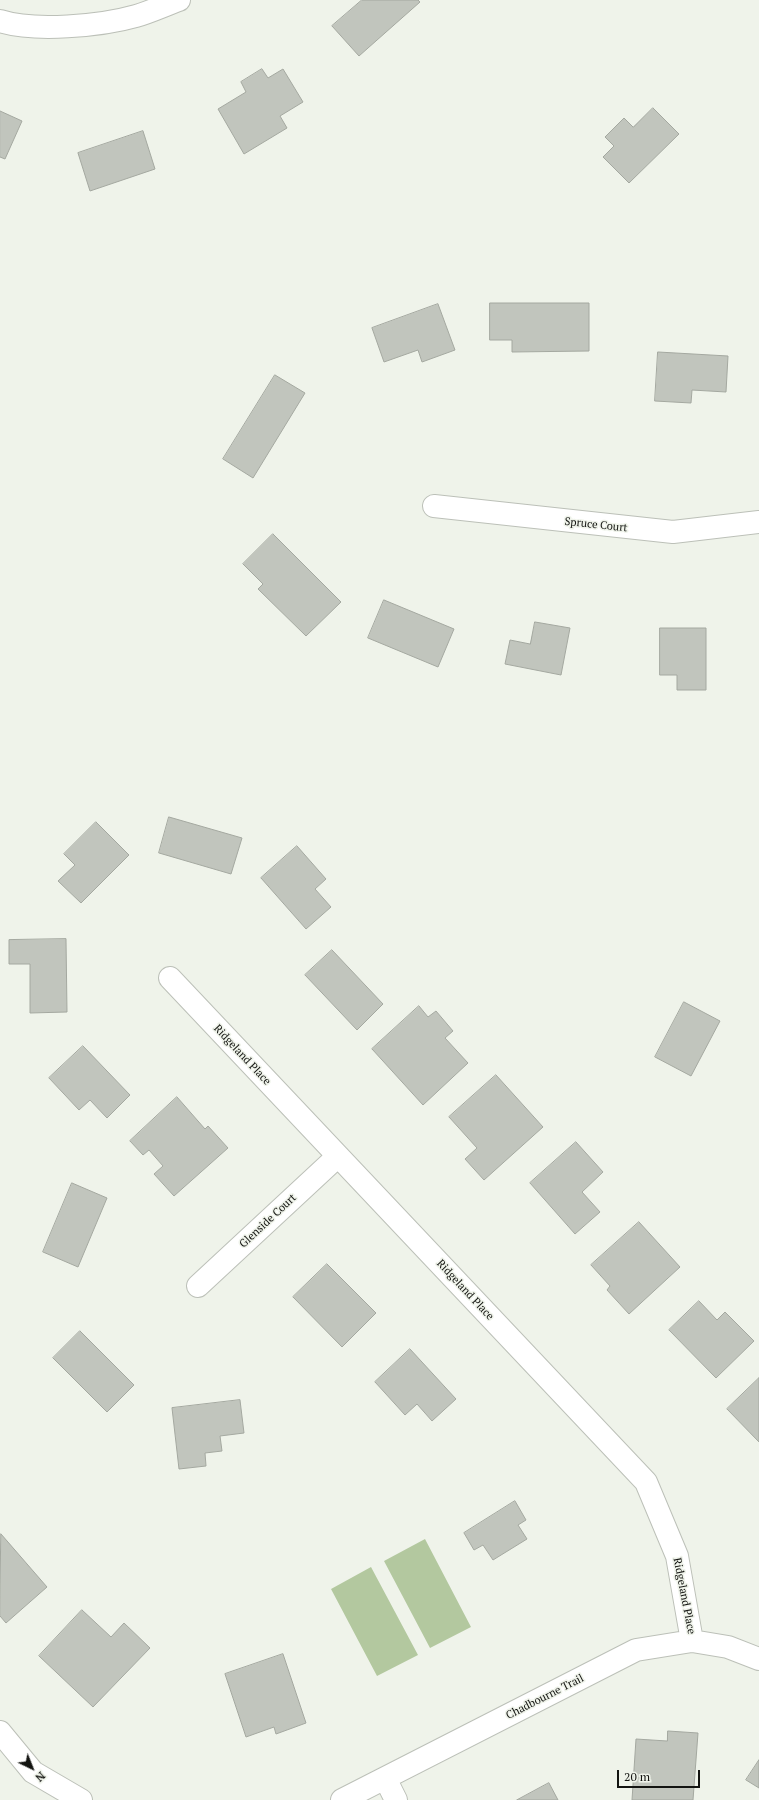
<!DOCTYPE html>
<style>
body{margin:0}
#map{position:relative;width:759px;height:1800px;overflow:hidden;background:#eff3ea;font-family:"PT Serif",serif}
canvas{display:block}
.north{position:absolute;left:12px;top:1748px;width:40px;height:40px;-webkit-text-stroke:3px #eff3ea;paint-order:stroke;rotate:137deg;font-size:11px;font-weight:700;line-height:16px;text-align:center;color:#131411}
.north::after{content:'';display:block;margin:auto;width:14px;height:18px;background:#131411;clip-path:polygon(50% 0,100% 100%,50% 72%,0 100%)}
.scale{position:absolute;left:617px;top:1770px;width:83px;height:18px;box-sizing:border-box;border:2px solid #131411;border-top:0;padding-left:5px;font-size:12px;line-height:14px;white-space:nowrap;color:#131411;-webkit-text-stroke:3px #eff3ea;paint-order:stroke}
</style>
<div id="map">
<canvas width="759" height="1800"></canvas>
<div class="north">N</div>
<div class="scale">20 m</div>
</div>
<script>
const ctx = document.querySelector('canvas').getContext('2d');
ctx.lineJoin = 'round';
function fill(path, color) { ctx.fillStyle = color; ctx.fill(path, 'evenodd'); }
function strokePath(path, color, width, dash) { ctx.strokeStyle = color; ctx.lineWidth = width; ctx.lineCap = dash ? 'butt' : 'round'; ctx.setLineDash(dash || []); ctx.stroke(path); }
function write(font, color, halo, rows, align = 'center') {
  ctx.font = font + ' "PT Serif",serif'; ctx.lineWidth = 3; ctx.setLineDash([]); ctx.textBaseline = 'middle'; ctx.strokeStyle = halo; ctx.fillStyle = color; for (const [text, x, y, turn = 0] of rows) {
    ctx.save(); ctx.translate(x, y); ctx.rotate((+turn || 0) * Math.PI / 180); ctx.textAlign = isNaN(turn) ? turn : align; if (halo) ctx.strokeText(text, 0, 0); ctx.fillText(text, 0, 0); ctx.restore();
  }
}
const green = new Path2D(`
 M 425,1539 L 471,1627 L 430,1648 L 384,1561 Z
 M 371,1567 L 418,1655 L 377,1676 L 331,1589 Z`);
const building = new Path2D(`
 M 362,0 L 418,0 L 420,2 L 359,56 L 332,26 Z
 M 262,69 L 268,78 L 283,69 L 303,102 L 280,116 L 287,128 L 244,154 L 218,109 L 246,92 L 241,82 Z
 M 653,108 L 679,134 L 629,183 L 603,157 L 614,146 L 605,137 L 624,118 L 633,127 Z
 M 0,111 L 22,121 L 5,159 L 0,157 Z
 M 143,131 L 155,169 L 90,191 L 78,153 Z
 M 490,303 L 589,303 L 589,351 L 512,352 L 512,340 L 490,340 Z
 M 438,304 L 455,350 L 422,362 L 418,350 L 384,362 L 372,328 Z
 M 658,352 L 728,356 L 726,392 L 692,390 L 691,403 L 655,401 Z
 M 275,375 L 305,393 L 253,478 L 223,459 Z
 M 273,534 L 341,602 L 306,636 L 258,589 L 263,584 L 243,564 Z
 M 384,600 L 454,629 L 438,667 L 368,638 Z
 M 535,622 L 570,628 L 561,675 L 505,664 L 510,640 L 530,644 Z
 M 660,628 L 706,628 L 706,690 L 677,690 L 677,675 L 660,675 Z
 M 169,817 L 242,838 L 231,874 L 159,853 Z
 M 96,822 L 129,855 L 81,903 L 58,881 L 75,865 L 64,854 Z
 M 297,846 L 326,879 L 315,889 L 331,907 L 306,929 L 261,878 Z
 M 66,939 L 67,1012 L 30,1013 L 30,964 L 9,964 L 9,940 Z
 M 332,950 L 383,1004 L 357,1030 L 305,975 Z
 M 684,1002 L 720,1021 L 691,1076 L 655,1057 Z
 M 419,1006 L 428,1017 L 436,1011 L 453,1031 L 445,1038 L 468,1063 L 423,1105 L 372,1049 Z
 M 83,1046 L 130,1095 L 107,1118 L 90,1100 L 79,1110 L 49,1078 Z
 M 496,1075 L 543,1127 L 484,1180 L 465,1159 L 477,1148 L 449,1117 Z
 M 177,1097 L 205,1129 L 208,1126 L 228,1148 L 174,1196 L 154,1174 L 163,1166 L 149,1150 L 143,1155 L 130,1141 Z
 M 576,1142 L 603,1172 L 582,1192 L 600,1212 L 575,1234 L 530,1183 Z
 M 72,1183 L 107,1198 L 78,1267 L 43,1252 Z
 M 639,1222 L 680,1267 L 629,1314 L 607,1290 L 610,1286 L 591,1265 Z
 M 327,1264 L 376,1313 L 342,1347 L 293,1297 Z
 M 699,1301 L 717,1320 L 725,1312 L 754,1341 L 716,1378 L 669,1330 Z
 M 80,1331 L 134,1385 L 107,1412 L 53,1358 Z
 M 410,1349 L 456,1399 L 432,1421 L 417,1404 L 405,1415 L 375,1382 Z
 M 759,1378 L 759,1442 L 727,1409 Z
 M 240,1400 L 244,1433 L 220,1436 L 222,1451 L 205,1453 L 206,1466 L 179,1469 L 172,1408 Z
 M 515,1501 L 526,1520 L 518,1525 L 527,1539 L 493,1560 L 483,1545 L 474,1550 L 464,1533 Z
 M 1,1534 L 47,1587 L 6,1623 L 0,1616 Z
 M 82,1610 L 111,1637 L 124,1623 L 150,1648 L 93,1707 L 39,1656 Z
 M 283,1654 L 306,1723 L 276,1734 L 274,1727 L 246,1737 L 225,1674 Z
 M 668,1731 L 698,1733 L 693,1800 L 632,1800 L 636,1739 L 667,1741 Z
 M 759,1760 L 759,1788 L 746,1780 Z
 M 549,1783 L 558,1800 L 517,1800 Z`);
const street = new Path2D(`
 M 0,21 C 34,32 101,26 136,16 C 150,12 165,5 179,0
 M 434,506 L 673,532 L 759,522
 M 170,978 L 646,1482 L 677,1556 L 692,1641
 M 198,1286 L 338,1156
 M 0,1732 L 33,1772 L 81,1800
 M 385,1778 L 396,1800
 M 342,1800 L 636,1650 L 692,1641 L 728,1647 L 759,1659`);
const streetNames = [
 ["Spruce Court",596,525,6],
 ["Ridgeland Place",242,1055,47],
 ["Glenside Court",268,1221,-43],
 ["Ridgeland Place",465,1290,47],
 ["Ridgeland Place",684,1596,79],
 ["Chadbourne Trail",545,1697,-27]
];
fill(green, '#b3c89f');
fill(building, '#c1c5bd');
strokePath(building, '#a4a8a0', 1);
strokePath(street, '#bcc0b8', 24);
strokePath(street, '#fff', 22);
write('11px', '#131411', '#eff3ea', streetNames);
</script>
